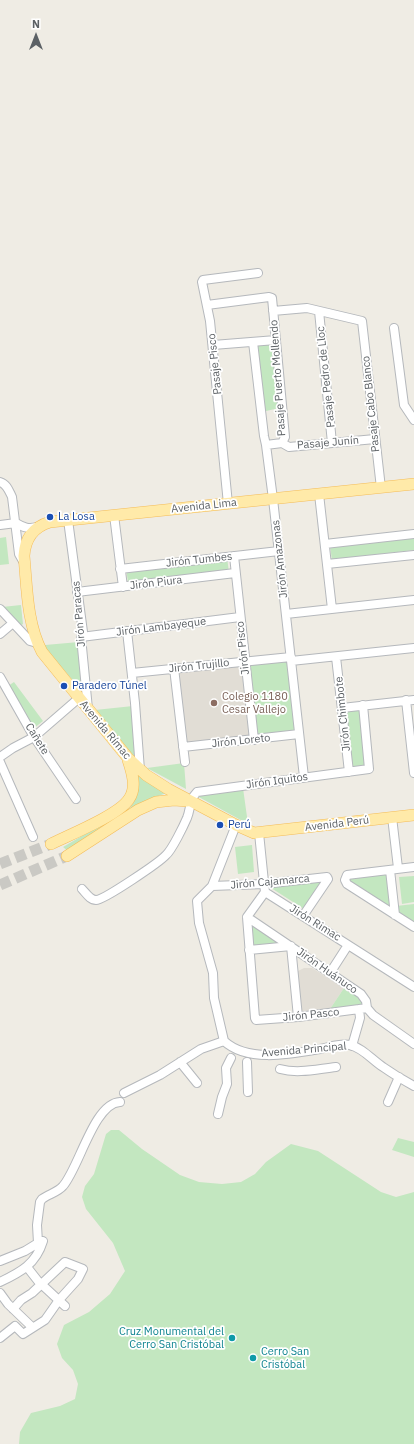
<!DOCTYPE html>
<meta charset="utf-8">
<style>
body{margin:0}
#map{position:relative;width:414px;height:1444px;overflow:hidden;background:#efece4;font-family:"IBM Plex Sans",sans-serif}
canvas{display:block}
.north{position:absolute;left:16px;top:16px;width:40px;height:40px;-webkit-text-stroke:3px #fff;paint-order:stroke;rotate:0deg;font-size:11px;font-weight:700;line-height:16px;text-align:center;color:#5c6165}
.north::after{content:'';display:block;margin:auto;width:14px;height:18px;background:#5c6165;clip-path:polygon(50% 0,100% 100%,50% 72%,0 100%)}
</style>
<div id="map">
<canvas width="414" height="1444"></canvas>
<div class="north">N</div>
</div>
<script>
const ctx = document.querySelector('canvas').getContext('2d');
ctx.lineJoin = 'round';
function fill(path, color) { ctx.fillStyle = color; ctx.fill(path, 'evenodd'); }
function strokePath(path, color, width, dash) { ctx.strokeStyle = color; ctx.lineWidth = width; ctx.lineCap = dash ? 'butt' : 'round'; ctx.setLineDash(dash || []); ctx.stroke(path); }
function write(font, color, halo, rows, align = 'center') {
  ctx.font = font + ' "IBM Plex Sans",sans-serif'; ctx.lineWidth = 3.5; ctx.setLineDash([]); ctx.textBaseline = 'middle'; ctx.strokeStyle = halo; ctx.fillStyle = color; for (const [text, x, y, turn = 0] of rows) {
    ctx.save(); ctx.translate(x, y); ctx.rotate((+turn || 0) * Math.PI / 180); ctx.textAlign = isNaN(turn) ? turn : align; if (halo) ctx.strokeText(text, 0, 0); ctx.fillText(text, 0, 0); ctx.restore();
  }
}
const education = new Path2D(`
 M 242,664 L 250,736 L 185,743 L 177,670 Z
 M 304,968 L 312,968 L 344,988 L 328,1012 L 301,1014 L 297,974 L 298,971 Z`);
const green = new Path2D(`
 M 273,342 L 279,408 L 262,412 L 256,344 Z
 M 6,537 L 9,564 L 0,565 L 0,538 Z
 M 414,537 L 414,550 L 332,560 L 330,546 Z
 M 227,558 L 229,572 L 128,582 L 126,568 Z
 M 21,605 L 23,624 L 20,626 L 2,607 Z
 M 79,642 L 85,689 L 81,690 L 45,648 L 45,645 Z
 M 290,658 L 298,731 L 256,735 L 248,662 Z
 M 14,682 L 43,721 L 33,729 L 8,686 Z
 M 133,706 L 137,755 L 133,756 L 95,710 Z
 M 361,707 L 367,767 L 350,768 L 345,709 Z
 M 184,763 L 186,789 L 147,768 Z
 M 137,772 L 167,793 L 149,799 L 69,852 L 63,847 L 130,808 C 138,797 140,785 137,772 Z
 M 243,788 L 248,824 L 197,796 L 201,793 Z
 M 252,845 L 254,872 L 238,874 L 235,847 Z
 M 389,872 L 392,908 L 346,882 L 347,878 Z
 M 414,876 L 414,902 L 402,904 L 399,877 Z
 M 323,880 L 304,909 L 268,886 Z
 M 414,904 L 414,925 L 397,913 L 396,906 Z
 M 249,920 L 285,944 L 251,947 Z
 M 344,988 C 353,993 361,996 363,1007 L 328,1012 Z
 M 111,1130 L 119,1130 L 142,1149 L 180,1175 L 199,1182 L 222,1184 L 241,1182 L 255,1174 L 266,1162 L 291,1144 L 318,1151 L 381,1192 L 396,1197 L 414,1192 L 414,1444 L 19,1444 L 20,1432 L 31,1413 L 60,1406 L 75,1399 L 78,1384 L 73,1370 L 62,1358 L 57,1344 L 64,1325 L 89,1312 L 110,1294 L 125,1271 L 113,1243 L 86,1209 L 82,1197 L 85,1186 L 94,1174 L 106,1134 Z
 M 398,1138 L 414,1142 L 414,1157 L 392,1150 Z`);
const majorTunnel = new Path2D(`
 M 0,864 L 51,844
 M 0,885 L 67,856`);
const minor = new Path2D(`
 M 207,305 L 269,297 L 272,298 L 285,437 L 282,443 L 266,445
 M 273,311 L 307,308 L 362,321 L 381,488
 M 319,311 L 332,443
 M 394,328 L 404,405 L 414,420
 M 253,342 L 264,436 L 266,445 L 273,499 L 304,777
 M 213,345 L 276,340
 M 282,443 L 289,447 L 375,439
 M 0,482 C 7,484 9,491 12,497 L 19,554 L 23,561
 M 319,494 L 332,609
 M 228,504 L 210,321 L 202,282 L 203,280 L 258,273
 M 114,515 L 123,587
 M 68,520 L 83,632 L 81,637 L 88,709
 M 16,523 C 24,528 29,529 37,527
 M 0,525 L 16,523
 M 325,544 L 414,534
 M 234,556 L 254,740
 M 327,564 L 414,555
 M 120,569 L 279,551
 M 77,592 L 235,573
 M 0,609 L 30,641 L 37,643
 M 286,614 L 414,600
 M 127,631 L 135,703 L 140,770
 M 0,634 L 13,623
 M 81,637 L 240,617
 M 336,657 L 349,772
 M 291,661 L 414,648
 M 174,668 L 185,762
 M 132,673 L 291,657
 M 0,677 L 34,737 L 76,799
 M 406,700 L 414,773
 M 342,708 L 414,700
 M 183,747 L 299,734
 M 0,757 L 13,748 L 34,737 L 79,698
 M 0,762 L 33,837
 M 392,817 L 398,868
 M 236,825 L 212,886 L 197,901 L 199,923 L 213,973 L 214,998 L 224,1041 C 248,1063 291,1054 320,1049 C 330,1047 340,1043 350,1045 C 363,1048 372,1060 383,1067 C 393,1074 403,1080 414,1086
 M 259,833 L 265,892 L 414,987
 M 414,867 L 347,875 L 345,880 L 347,884 L 414,927
 M 390,870 L 395,915
 M 212,886 L 264,884 L 327,877 L 328,879 L 303,916
 M 82,889 C 86,893 90,900 96,900 C 104,900 160,862 166,855 C 172,850 184,825 187,818 C 191,808 189,800 197,792 L 369,769 L 363,705
 M 265,892 L 247,917 L 255,1018 L 256,1020 L 298,1017 L 367,1008
 M 247,917 L 361,994 L 366,1001 L 367,1008 L 373,1015 L 414,1044
 M 249,950 L 291,946 L 298,1017
 M 330,973 L 348,945
 M 352,1046 L 360,1018 L 359,1009
 M 180,1062 L 197,1083
 M 247,1062 L 248,1092
 M 280,1069 C 298,1074 317,1069 336,1067
 M 124,1093 L 160,1075 L 201,1049 L 224,1041
 M 388,1102 L 399,1077
 M 218,1114 L 222,1097 L 227,1084 L 226,1068 L 231,1058
 M 0,1261 L 25,1251 L 38,1243 L 37,1225 L 40,1202 L 42,1199 C 49,1194 58,1192 63,1186 C 79,1168 94,1103 120,1102
 M 27,1267 L 38,1281 L 65,1306
 M 0,1282 C 21,1272 36,1264 43,1241 L 41,1241
 M 0,1293 L 8,1304 L 32,1327
 M 0,1338 L 15,1326 L 23,1334 L 45,1320 L 59,1300 L 78,1279 L 83,1269 L 65,1262 L 32,1293 L 21,1300 L 13,1309`);
const major = new Path2D(`
 M 414,484 L 50,522 C 33,527 25,539 24,556 C 27,588 27,624 42,652 L 128,758 L 146,775 L 168,789 L 236,825 L 254,833 L 414,815
 M 51,844 C 69,835 119,815 129,799 C 137,788 132,772 128,760
 M 67,856 L 138,810 L 156,802 L 174,800 L 187,801`);
const markers = [
 [50,517,4,"#1a4fb4"],
 [64,686,4,"#1a4fb4"],
 [214,703,4,"#8d6e63"],
 [220,825,4,"#1a4fb4"],
 [232,1338,4,"#0f9aa8"],
 [253,1358,4,"#0f9aa8"]
];
const streetNames = [
 ["Pasaje Pisco",215,364,-96],
 ["Pasaje Pedro de Lloc",326,377,-96],
 ["Pasaje Puerto Mollendo",278,378,-94],
 ["Pasaje Cabo Blanco",371,404,-96],
 ["Pasaje Junín",328,443,-5],
 ["Avenida Lima",204,506,-6],
 ["Jirón Amazonas",280,559,-96],
 ["Jirón Tumbes",199,560,-6],
 ["Jirón Piura",156,583,-7],
 ["Jirón Paracas",79,614,-95],
 ["Jirón Lambayeque",161,627,-7],
 ["Jirón Pisco",243,648,-96],
 ["Jirón Trujillo",199,666,-6],
 ["Jirón Chimbote",343,714,-96],
 ["Avenida Rímac",105,730,50],
 ["Cañete",37,739,58],
 ["Jirón Loreto",241,741,-6],
 ["Jirón Iquitos",277,781,-8],
 ["Avenida Perú",337,824,-7],
 ["Jirón Cajamarca",270,882,-5],
 ["Jirón Rimac",315,923,32],
 ["Jirón Huánuco",327,971,35],
 ["Jirón Pasco",311,1015,-6],
 ["Avenida Principal",304,1050,-5]
];
const transitNames = [
 ["La Losa",58,517],
 ["Paradero Túnel",72,686],
 ["Perú",228,825]
];
const educationNames = [
 ["Colegio 1180",222,697],
 ["Cesar Vallejo",222,710]
];
const cultureNames = [
 ["Cruz Monumental del",224,1332],
 ["Cerro San Cristóbal",224,1345],
 ["Cerro San",261,1352,"left"],
 ["Cristóbal",261,1365,"left"]
];
fill(education, '#e1ddd5');
fill(green, '#c3e7c0');
strokePath(majorTunnel, '#cac9c4', 11, [11, 5.5]);
strokePath(minor, '#b5b8bc', 10);
strokePath(major, '#f4bc58', 12);
strokePath(minor, '#fff', 8);
strokePath(major, '#ffeaa9', 11);
for (const [x, y, r, color] of markers) { const dot = new Path2D(); dot.arc(x, y, r, 0, 2 * Math.PI); ctx.fillStyle = color; ctx.fill(dot); strokePath(dot, '#fff', 1.5); }
write('11px', '#5c6165', '#fff', streetNames);
write('11px', '#164399', '#fff', transitNames, 'left');
write('11px', '#785e54', '#fff', educationNames, 'left');
write('11px', '#0d838f', '#fff', cultureNames, 'right');
</script>
